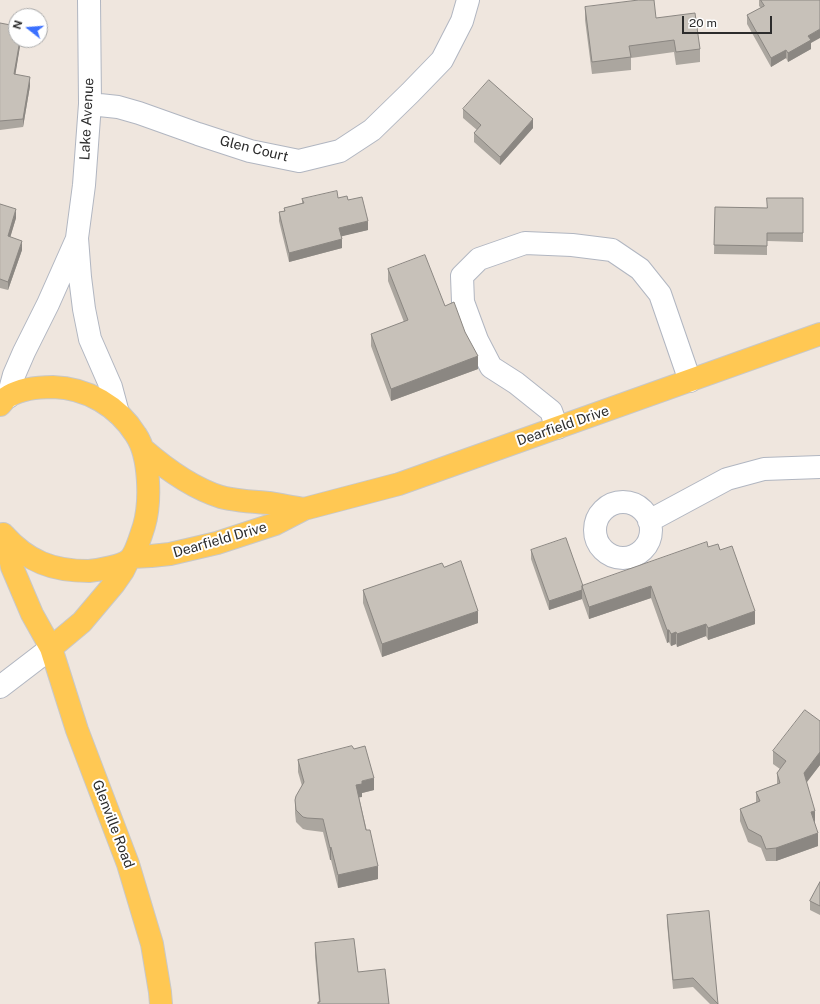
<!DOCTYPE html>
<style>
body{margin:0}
#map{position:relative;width:820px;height:1004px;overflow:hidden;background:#efe6de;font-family:"Public Sans",sans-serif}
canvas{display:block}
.north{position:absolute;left:8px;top:8px;width:40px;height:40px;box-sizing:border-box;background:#fff;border:1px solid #ababab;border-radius:50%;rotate:287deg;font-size:11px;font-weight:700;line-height:16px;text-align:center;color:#2c2c2c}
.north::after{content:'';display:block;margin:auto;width:14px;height:18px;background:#3b70ff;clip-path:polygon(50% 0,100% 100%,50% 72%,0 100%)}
.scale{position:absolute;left:682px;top:16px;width:90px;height:18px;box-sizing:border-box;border:2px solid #2c2c2c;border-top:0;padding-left:5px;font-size:12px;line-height:14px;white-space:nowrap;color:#2c2c2c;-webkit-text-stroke:3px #fff;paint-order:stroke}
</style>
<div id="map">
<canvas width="820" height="1004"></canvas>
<div class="north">N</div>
<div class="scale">20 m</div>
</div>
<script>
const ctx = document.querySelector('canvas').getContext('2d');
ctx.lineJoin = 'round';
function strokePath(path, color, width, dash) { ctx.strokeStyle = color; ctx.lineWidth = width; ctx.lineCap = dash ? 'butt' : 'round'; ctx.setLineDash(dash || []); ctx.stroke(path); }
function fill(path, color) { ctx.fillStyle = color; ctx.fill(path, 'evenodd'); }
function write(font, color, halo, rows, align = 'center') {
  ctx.font = font + ' "Public Sans",sans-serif'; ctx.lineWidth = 4; ctx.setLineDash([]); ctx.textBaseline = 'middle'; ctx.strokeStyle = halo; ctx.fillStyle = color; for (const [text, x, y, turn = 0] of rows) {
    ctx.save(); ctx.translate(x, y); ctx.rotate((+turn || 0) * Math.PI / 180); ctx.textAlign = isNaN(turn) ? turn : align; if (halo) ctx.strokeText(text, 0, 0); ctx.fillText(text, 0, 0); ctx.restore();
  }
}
const minor = new Path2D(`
 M 89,0 L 90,104 L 84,185 L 77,238 L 80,277 L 84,309 L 90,339 L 111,387 L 118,413
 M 90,104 L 118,107 L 139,113 L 198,134 L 250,151 L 299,161 L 340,151 L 372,130 L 410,93 L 442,60 L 462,21 L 468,0
 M 8,397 L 14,375 L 24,352 L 48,304 L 76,241
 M 557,428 L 551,411 L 516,383 L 491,367 L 477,340 L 463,302 L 462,276 L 479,259 L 525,243 L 572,245 L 612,250 L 640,269 L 660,294 L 690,381
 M595 530a28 28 0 1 1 56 0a28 28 0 1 1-56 0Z
 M 649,521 L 727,479 L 764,469 L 820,467
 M 0,687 L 51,648`);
const major = new Path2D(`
 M 0,405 C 3,402 5,398 9,396 C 21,389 39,387 53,387 C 87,388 118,406 136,435 C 150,456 151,502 144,526 C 141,535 136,553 130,559 C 123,566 99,570 89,571 C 53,571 28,562 3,534
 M 143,449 C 166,469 192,488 221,497 C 237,501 254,502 270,503 C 281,505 292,507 304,509
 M 5,536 L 12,567 L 32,614 L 51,648 L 77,730 L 128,864 L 152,944 L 160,992 L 161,1004
 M 132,557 L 151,556 L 170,554 L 217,543 L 275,524 L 304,509 L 399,484 L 820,334
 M 51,648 L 82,622 L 114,584 L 123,571 L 128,561`);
const wall = new Path2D(`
 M 759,0 L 820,0 L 811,43 L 811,49 L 788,62 L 786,58 L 771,67 L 747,24 L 747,15 L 761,8 L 759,6 Z
 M 585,7 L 656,18 L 700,49 L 700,62 L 676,65 L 674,52 L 631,58 L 631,70 L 592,74 L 585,20 Z
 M 0,23 L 16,40 L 21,40 L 15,75 L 30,86 L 23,127 L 0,130 Z
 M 463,109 L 533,128 L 500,165 L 474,142 L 474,133 L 477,130 L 463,118 Z
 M 338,198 L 348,200 L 368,230 L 341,236 L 342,248 L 289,262 L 279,221 L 279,212 L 284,211 L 284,208 L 302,203 L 302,199 Z
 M 803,198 L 803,242 L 767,241 L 767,255 L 714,254 L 715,207 L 767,208 Z
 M 0,204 L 16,218 L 10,237 L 22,250 L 8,290 L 0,288 Z
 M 388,269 L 445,306 L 465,332 L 478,369 L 391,401 L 371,346 L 371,334 L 404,322 L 388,281 Z
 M 708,547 L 720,550 L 755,624 L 708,640 L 706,636 L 677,647 L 676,644 L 671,646 L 669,642 L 667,643 L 651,598 L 589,619 L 582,599 L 549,610 L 531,559 L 531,550 L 583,586 Z
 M 444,567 L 478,623 L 382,657 L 363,603 L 363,590 Z
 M 820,721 L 820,765 L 806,782 L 815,824 L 818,846 L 776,861 L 766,861 L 761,848 L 748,842 L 740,821 L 740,809 L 756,802 L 756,792 L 777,784 L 777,773 L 780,769 L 773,764 L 773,751 Z
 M 298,760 L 374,790 L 362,793 L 362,797 L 359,797 L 378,879 L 338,888 L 331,860 L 330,860 L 323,832 L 307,830 L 303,829 L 296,822 L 295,813 L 295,800 L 302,786 L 298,772 Z
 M 820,882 L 820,915 L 810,910 L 810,901 Z
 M 667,915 L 718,1004 L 710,1004 L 693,987 L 673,989 L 667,923 Z
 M 315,943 L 358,972 L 389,1004 L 319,1002 L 315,956 Z`);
const shadedWall = new Path2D(`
 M 820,29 L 820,38 L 811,43 L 811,49 L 788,62 L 788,53 L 808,36 Z
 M 20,40 L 21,40 L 14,83 L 14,74 Z
 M 786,50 L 786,58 L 771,67 L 771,58 Z
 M 30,77 L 30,86 L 23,127 L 23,119 Z
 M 533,119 L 533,128 L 500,165 L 500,157 Z
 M 16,209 L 16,218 L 8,245 L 8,236 Z
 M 368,221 L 368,230 L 339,237 L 339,228 Z
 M 342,239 L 342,248 L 289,262 L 289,253 Z
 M 22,241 L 22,250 L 8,290 L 8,282 Z
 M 478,356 L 478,369 L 391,401 L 391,389 Z
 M 651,586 L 651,598 L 589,619 L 589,607 Z
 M 582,590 L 582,599 L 549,610 L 549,601 Z
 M 478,611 L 478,623 L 382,657 L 382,644 Z
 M 755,611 L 755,624 L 708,640 L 708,628 Z
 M 706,624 L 706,636 L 677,647 L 677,634 Z
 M 667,630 L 669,630 L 669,642 L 667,643 Z
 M 676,632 L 676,644 L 671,646 L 671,634 Z
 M 820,752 L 820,765 L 804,786 L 804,773 Z
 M 374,778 L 374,790 L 362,793 L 362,797 L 356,798 L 356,785 L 362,781 Z
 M 815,811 L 815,824 L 811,812 Z
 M 818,833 L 818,846 L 776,861 L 776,848 Z
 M 331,847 L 331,860 L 330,860 L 330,848 Z
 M 378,866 L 378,879 L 338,888 L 338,875 Z`);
const building = new Path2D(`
 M 639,0 L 654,0 L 656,18 L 695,13 L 700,49 L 676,52 L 674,40 L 629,46 L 631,57 L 592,62 L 585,7 Z
 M 761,0 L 820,0 L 820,29 L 808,36 L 811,40 L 788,53 L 786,50 L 771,58 L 747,15 L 764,6 Z
 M 0,23 L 16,26 L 16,40 L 20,40 L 14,74 L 30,77 L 23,119 L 0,121 Z
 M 489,80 L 533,119 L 500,157 L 474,133 L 481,125 L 463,109 Z
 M 337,191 L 338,198 L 347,196 L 348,200 L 362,197 L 368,221 L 339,228 L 342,239 L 289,253 L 279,212 L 285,211 L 284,208 L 304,203 L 302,199 Z
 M 767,198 L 803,198 L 803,233 L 767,233 L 767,246 L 714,245 L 715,207 L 767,208 Z
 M 0,204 L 16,209 L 8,236 L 22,241 L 8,282 L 0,279 Z
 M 425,255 L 445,306 L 454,302 L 465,332 L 478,356 L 391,389 L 371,334 L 408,320 L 388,269 Z
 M 566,538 L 583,586 L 582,586 L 582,590 L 549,601 L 531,550 Z
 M 707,542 L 708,547 L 718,544 L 720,550 L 732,546 L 755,611 L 708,628 L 706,624 L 677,634 L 676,632 L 671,634 L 669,630 L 667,630 L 651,586 L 589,607 L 582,586 Z
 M 461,561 L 478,611 L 382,644 L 363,590 L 442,563 L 444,567 Z
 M 805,710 L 820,721 L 820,752 L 804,773 L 815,811 L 811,812 L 818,833 L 776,848 L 766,849 L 761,836 L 748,829 L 740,809 L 760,801 L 756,792 L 780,783 L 777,773 L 786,761 L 773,751 Z
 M 352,746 L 354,749 L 365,746 L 374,778 L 362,781 L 362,784 L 356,785 L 366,830 L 370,830 L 378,866 L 338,875 L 331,847 L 330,848 L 323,819 L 307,818 L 303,817 L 296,810 L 295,800 L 296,796 L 304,782 L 298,760 Z
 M 820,882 L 820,906 L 810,901 Z
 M 709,911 L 718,1004 L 693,978 L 673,980 L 667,915 Z
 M 354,939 L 358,972 L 385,969 L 389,1004 L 318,1004 L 318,1002 L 320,1002 L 315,943 Z`);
const streetNames = [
 ["Lake Avenue",87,119,-87],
 ["Glen Court",254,149,14],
 ["Dearfield Drive",563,426,-19],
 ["Dearfield Drive",220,540,-16],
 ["Glenville Road",113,824,69]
];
strokePath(minor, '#b1b6c1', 24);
strokePath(major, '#c8c8c8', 24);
strokePath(minor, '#fff', 22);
strokePath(major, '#ffc853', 22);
fill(wall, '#aba69f');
fill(shadedWall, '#8b8782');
fill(building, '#c7c1b9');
strokePath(building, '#8b8782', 1);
write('14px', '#2c2c2c', '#fff', streetNames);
</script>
